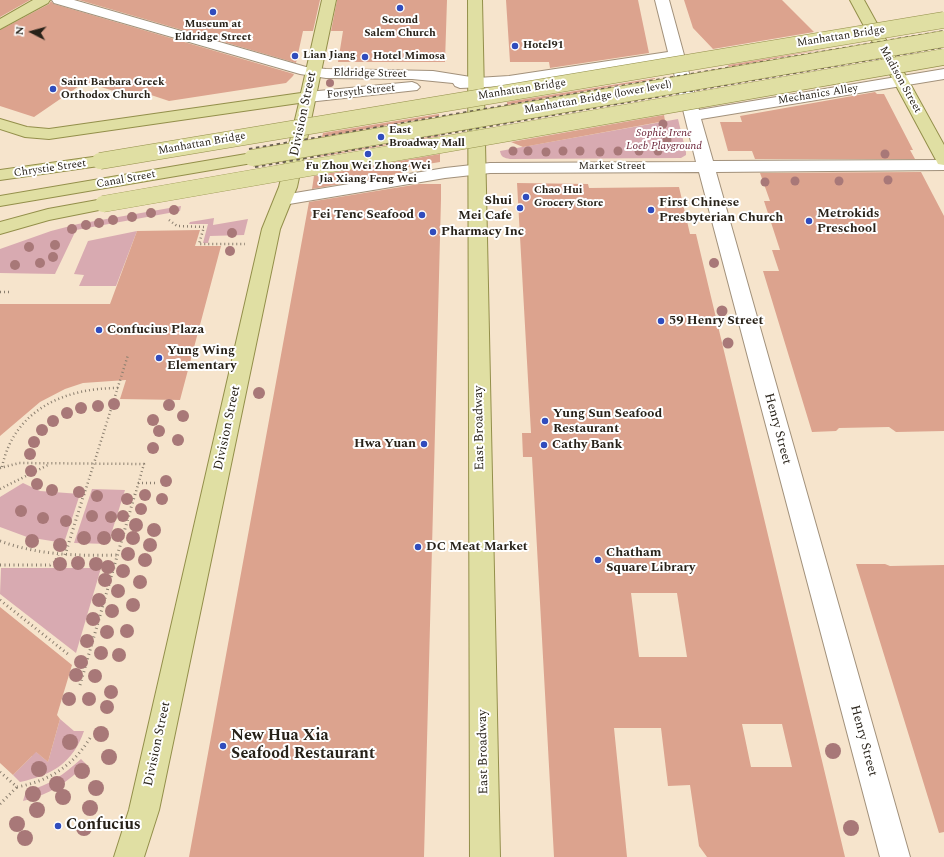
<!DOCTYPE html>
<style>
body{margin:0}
#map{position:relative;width:944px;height:857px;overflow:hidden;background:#f6e4cc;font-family:Spectral,serif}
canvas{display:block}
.north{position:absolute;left:12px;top:12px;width:40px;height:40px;-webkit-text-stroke:3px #fff;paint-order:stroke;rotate:276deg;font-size:11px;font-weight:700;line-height:16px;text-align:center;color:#282219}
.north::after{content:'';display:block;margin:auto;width:14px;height:18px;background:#282219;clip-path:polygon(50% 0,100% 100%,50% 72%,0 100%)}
</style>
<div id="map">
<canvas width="944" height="857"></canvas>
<div class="north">N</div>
</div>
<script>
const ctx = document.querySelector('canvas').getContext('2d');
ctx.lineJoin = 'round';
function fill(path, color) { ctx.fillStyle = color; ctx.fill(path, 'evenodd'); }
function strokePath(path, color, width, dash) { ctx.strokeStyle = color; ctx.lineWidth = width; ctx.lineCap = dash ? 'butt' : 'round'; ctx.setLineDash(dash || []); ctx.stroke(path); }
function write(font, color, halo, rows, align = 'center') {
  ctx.font = font + ' Spectral,serif'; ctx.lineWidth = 4; ctx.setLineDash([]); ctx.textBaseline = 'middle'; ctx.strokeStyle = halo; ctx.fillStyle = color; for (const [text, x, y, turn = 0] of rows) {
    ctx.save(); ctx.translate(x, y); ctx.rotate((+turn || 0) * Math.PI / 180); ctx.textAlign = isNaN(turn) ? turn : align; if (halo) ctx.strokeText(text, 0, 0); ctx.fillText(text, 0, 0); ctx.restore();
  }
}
const green = new Path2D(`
 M 678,119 L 686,152 L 686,155 L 681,158 L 510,159 C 504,158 501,157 500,151 Z
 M 181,206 L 180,211 L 76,230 L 55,274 L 0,273 L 0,249 L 51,231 L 78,224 Z
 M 214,218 L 213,225 L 248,219 L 244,235 L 210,236 L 208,243 L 203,243 L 208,224 L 189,224 L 190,222 Z
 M 137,231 L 116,286 L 79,286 L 84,275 L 74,274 L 88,241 Z
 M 23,483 L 40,491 L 80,494 L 64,543 L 27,537 L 0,527 L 0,497 Z
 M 92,489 L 125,490 L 108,544 L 74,543 Z
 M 1,568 L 101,568 L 76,653 L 0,594 Z
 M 60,719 L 74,731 L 84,731 C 73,763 52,775 20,782 L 13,775 L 32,756 L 28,745 L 48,762 Z
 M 81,759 L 86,764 C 68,782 49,795 23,801 L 26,791 C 49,786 64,774 81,759 Z`);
const building = new Path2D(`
 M 0,0 L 30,0 L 0,17 Z
 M 79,0 L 320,0 L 313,31 L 303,31 L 296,63 Z
 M 337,0 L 447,0 L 445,62 L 338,62 L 343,31 L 331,31 Z
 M 506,0 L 638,0 L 649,53 L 550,68 L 549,62 L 510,62 Z
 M 684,0 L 782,0 L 814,32 L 713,49 L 693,28 Z
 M 51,1 L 54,4 L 294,74 L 293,76 L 286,83 L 169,101 L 151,95 L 137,94 L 133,97 L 85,82 L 34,117 L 0,106 L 0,30 L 49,4 Z
 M 831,48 L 729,67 L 728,65 Z
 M 655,78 L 655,79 L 507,105 L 507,102 Z
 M 875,92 L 877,94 L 884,94 L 913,150 L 910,150 L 915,159 L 755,159 L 752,151 L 728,151 L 720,122 L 742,122 L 740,116 Z
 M 439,114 L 439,116 L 322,137 L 323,133 Z
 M 664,115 L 665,121 L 523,147 L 511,142 Z
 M 440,135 L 440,136 L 318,157 L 318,156 Z
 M 440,154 L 440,162 L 403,168 L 403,173 L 312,189 L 314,176 Z
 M 921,172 L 944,216 L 944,431 L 896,432 L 889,427 L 839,428 L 836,431 L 812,432 L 763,271 L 779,271 L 772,250 L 780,250 L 764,201 L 770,201 L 760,173 Z
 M 517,183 L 588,184 L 589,188 L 679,187 L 690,234 L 696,234 L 701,255 L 845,857 L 707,857 L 699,846 L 690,785 L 668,786 L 661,728 L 614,728 L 627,857 L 554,857 L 532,457 L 523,457 L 522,433 L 531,433 ZM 631,593 L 677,593 L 687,657 L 639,657 ZM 742,724 L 782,724 L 792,767 L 751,767 Z
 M 419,184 L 441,184 L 441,199 L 424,857 L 189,857 L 309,202 Z
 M 200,230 L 195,246 L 221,246 L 180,400 L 120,399 L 126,380 L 83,383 L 65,389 L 40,402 L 0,436 L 0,304 L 110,304 L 137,231 Z
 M 856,564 L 885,564 L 890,566 L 944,565 L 944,832 L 939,833 Z
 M 0,607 L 72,665 L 57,715 L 60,719 L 48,762 L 36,752 L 13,775 L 0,763 Z`);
const pathFar2 = new Path2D(`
 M 653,131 L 661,137 L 659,145 L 654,147
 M 661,137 L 676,137`);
const pathFar1 = new Path2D(`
 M 169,220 L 177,226 L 204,227 L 199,244 L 245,244
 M 0,292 L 9,292
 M 2,467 C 14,410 64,388 118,388
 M 0,468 L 19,463 L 144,464 L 135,495
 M 138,483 L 158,483
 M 0,489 L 50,464
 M 84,495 L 128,355`);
const path = new Path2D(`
 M 0,541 C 38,555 77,556 117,555
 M 65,555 L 84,494
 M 0,565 L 50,565 L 55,562 L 58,555
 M 0,600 L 69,655
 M 80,685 L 135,494
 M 0,772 L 17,787 C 49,781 73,766 90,738
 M 0,804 L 17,787`);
const minor = new Path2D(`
 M 52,0 L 74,0 L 306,67 L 326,69 L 433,71 L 477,78 L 509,76 L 668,52 L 655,0 L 669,0 L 699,110 L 944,69 L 944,79 L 701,119 L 713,161 L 944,160 L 944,170 L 716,172 L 910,857 L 880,857 L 699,172 L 490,173 L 445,178 L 283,205 L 277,204 L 274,200 L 277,196 L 445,168 L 490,163 L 696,162 L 671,61 L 509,86 L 460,88 L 455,86 L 453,83 L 412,79 L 326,78 L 300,74 L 54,3 Z
 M 412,82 L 417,84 L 420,87 L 417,90 L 308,102 L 302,100 L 300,97 L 302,94 L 308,92 Z`);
const major = new Path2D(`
 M 33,0 L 50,0 L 48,3 L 0,29 L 0,19 Z
 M 322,0 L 336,0 L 297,187 L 280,229 L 159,810 L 144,857 L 114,857 L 129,810 L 262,229 L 279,187 L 299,103 L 49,139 L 25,137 L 0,129 L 0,119 L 27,127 L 49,129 L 301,93 Z
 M 468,0 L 482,0 L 500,857 L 470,857 Z
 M 850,0 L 864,0 L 944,145 L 944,165 L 938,164 L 936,160 Z
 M 252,153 L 258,154 L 260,158 L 258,162 L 0,206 L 0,196 Z
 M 100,156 L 106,157 L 108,161 L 106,165 L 0,180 L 0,170 Z
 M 103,199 L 109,200 L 112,204 L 109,208 L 49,220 L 0,234 L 0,222 L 48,209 Z`);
const rail = new Path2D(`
 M 247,141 L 944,24
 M 249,149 L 944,31
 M 255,167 L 944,47
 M 256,174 L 944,53`);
const majorBridge = new Path2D(`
 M 252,158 L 944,39
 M 100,161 L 944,20
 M 103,204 L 944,57`);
const trees = [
 [330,83,4],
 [663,124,4.5],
 [667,140,4.5],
 [513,151,4.5],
 [528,151,4.5],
 [563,151,4.5],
 [580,151,4.5],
 [618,151,4.5],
 [639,151,4.5],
 [658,151,4.5],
 [546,152,4.5],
 [600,152,4.5],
 [885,154,4.5],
 [888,180,4.5],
 [795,181,4.5],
 [839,181,4.5],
 [765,182,4.5],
 [174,210,5],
 [151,213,5],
 [132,217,5],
 [113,220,5],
 [99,223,5],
 [86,225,5],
 [72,229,5],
 [232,233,5],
 [55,245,5],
 [29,247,5],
 [230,251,5],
 [53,257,5],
 [40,263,5],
 [714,263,5],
 [15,265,5],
 [722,311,5.5],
 [728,343,5.5],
 [259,393,6],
 [114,404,6],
 [169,405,6],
 [98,406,6],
 [81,408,6],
 [67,413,6],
 [183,416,6],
 [153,420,6],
 [53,421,6],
 [42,430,6],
 [159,431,6],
 [178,440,6],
 [34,442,6],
 [153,448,6],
 [30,454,6],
 [31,471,6],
 [166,481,6],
 [37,484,6],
 [52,490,6],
 [79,492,6],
 [145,495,6],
 [97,496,6],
 [127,499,6],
 [162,499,6],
 [141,509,6],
 [21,511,6],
 [92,516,6],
 [123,516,6],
 [111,517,6],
 [43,518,6],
 [66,521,6],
 [136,525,7],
 [154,530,7],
 [118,535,7],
 [84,538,7],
 [104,538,7],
 [133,538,7],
 [32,541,7],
 [60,545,7],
 [150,545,7],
 [128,554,7],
 [145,560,7],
 [78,563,7],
 [60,564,7],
 [96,564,7],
 [108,567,7],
 [123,571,7],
 [105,580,7],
 [140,582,7],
 [118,591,7],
 [99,600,7],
 [133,605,7],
 [112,611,7],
 [93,619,7],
 [127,631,7],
 [107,632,7],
 [87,641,7],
 [101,653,7],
 [119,655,7],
 [81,662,7],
 [76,675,7],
 [95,676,7],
 [111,692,7],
 [69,699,7],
 [89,699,7],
 [107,707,7],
 [101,734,8],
 [70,742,8],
 [833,751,8],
 [109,757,8],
 [39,769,8],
 [82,771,8],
 [57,784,8],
 [96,788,8],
 [33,794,8],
 [63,797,8],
 [90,808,8],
 [37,810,8],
 [17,824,8],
 [84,828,8],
 [851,828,8],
 [25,838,8]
];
const markers = [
 [400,8,4,"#304cbd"],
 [213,12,4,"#304cbd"],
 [515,46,4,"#304cbd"],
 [295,56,4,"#304cbd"],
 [365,57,4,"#304cbd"],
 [53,89,4,"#304cbd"],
 [381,137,4,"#304cbd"],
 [368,154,4,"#304cbd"],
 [526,197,4,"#304cbd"],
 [520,208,4,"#304cbd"],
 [651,210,4,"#304cbd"],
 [422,215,4,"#304cbd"],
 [809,221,4,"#304cbd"],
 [433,232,4,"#304cbd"],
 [661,321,4,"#304cbd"],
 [99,330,4,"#304cbd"],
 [159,358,4,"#304cbd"],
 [545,421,4,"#304cbd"],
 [424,444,4,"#304cbd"],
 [544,445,4,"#304cbd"],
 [418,547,4,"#304cbd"],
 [598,560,4,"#304cbd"],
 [223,746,4,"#304cbd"],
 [58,826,4,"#304cbd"]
];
const farPoinames = [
 ["Second",400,21,"center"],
 ["Salem Church",400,34,"center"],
 ["Museum at",213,25,"center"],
 ["Eldridge Street",213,38,"center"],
 ["Hotel91",523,46],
 ["Lian Jiang",303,56],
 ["Hotel Mimosa",373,57],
 ["Saint Barbara Greek",61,83],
 ["Orthodox Church",61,96],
 ["East",389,131],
 ["Broadway Mall",389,144],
 ["Fu Zhou Wei Zhong Wei",368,167,"center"],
 ["Jia Xiang Feng Wei",368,180,"center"],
 ["Chao Hui",534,191],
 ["Grocery Store",534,204]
];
const farStreetnames = [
 ["Manhattan Bridge",841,37,-9],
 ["Eldridge Street",370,74,1],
 ["Madison Street",900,80,61],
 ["Manhattan Bridge",522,90,-9],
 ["Forsyth Street",361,92,-6],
 ["Mechanics Alley",818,95,-9],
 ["Manhattan Bridge (lower level)",598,98,-10],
 ["Manhattan Bridge",202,144,-10],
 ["Market Street",612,167],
 ["Chrystie Street",50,169,-8],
 ["Canal Street",126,180,-10]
];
const farParknames = [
 ["Sophie Irene",664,134],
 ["Loeb Playground",664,147]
];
const streetNames = [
 ["Division Street",304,114,-78],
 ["Division Street",228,428,-78],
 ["East Broadway",480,428,-91],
 ["Henry Street",777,429,75],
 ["Henry Street",863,741,75],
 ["Division Street",158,744,-78],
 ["East Broadway",484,752,-91]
];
const poiNames = [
 ["Shui",512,201,"right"],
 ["Mei Cafe",512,216,"right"],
 ["First Chinese",659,203],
 ["Presbyterian Church",659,218],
 ["Metrokids",817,214],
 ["Preschool",817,229],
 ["Fei Tenc Seafood",414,215,"right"],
 ["Pharmacy Inc",441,232],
 ["59 Henry Street",669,321],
 ["Confucius Plaza",107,330],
 ["Yung Wing",167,351],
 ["Elementary",167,366],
 ["Yung Sun Seafood",553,414],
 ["Restaurant",553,429],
 ["Hwa Yuan",416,444,"right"],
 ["Cathy Bank",552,445],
 ["DC Meat Market",426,547],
 ["Chatham",606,553],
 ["Square Library",606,568]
];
const nearPoinames = [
 ["New Hua Xia",231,737],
 ["Seafood Restaurant",231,755],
 ["Confucius",66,826]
];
fill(green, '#d8aab1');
fill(building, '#dca38e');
strokePath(minor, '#a2917b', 2);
strokePath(major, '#938f4a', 2);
strokePath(pathFar2, '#8b7f6f', 2, [0.5, 2]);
strokePath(pathFar1, '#8b7f6f', 2.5, [1, 3]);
strokePath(path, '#8b7f6f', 3, [1, 3.5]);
fill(minor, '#fff');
fill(major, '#e0dfa3');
strokePath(rail, '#695f52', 2, [3.5, 3.5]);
strokePath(majorBridge, '#938f4a', 17, []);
strokePath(majorBridge, '#e0dfa3', 16);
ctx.fillStyle = '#a87878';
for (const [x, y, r] of trees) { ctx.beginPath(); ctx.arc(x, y, r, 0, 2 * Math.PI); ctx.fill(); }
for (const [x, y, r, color] of markers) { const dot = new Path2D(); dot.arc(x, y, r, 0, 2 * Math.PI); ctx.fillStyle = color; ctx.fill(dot); strokePath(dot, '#fff', 1.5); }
write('bold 11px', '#282219', '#fff', farPoinames, 'left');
write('11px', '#282219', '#fff', farStreetnames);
write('italic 11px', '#681f33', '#fff', farParknames);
write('13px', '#282219', '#fff', streetNames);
write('bold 13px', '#282219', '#fff', poiNames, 'left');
write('bold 16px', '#282219', '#fff', nearPoinames, 'left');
</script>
